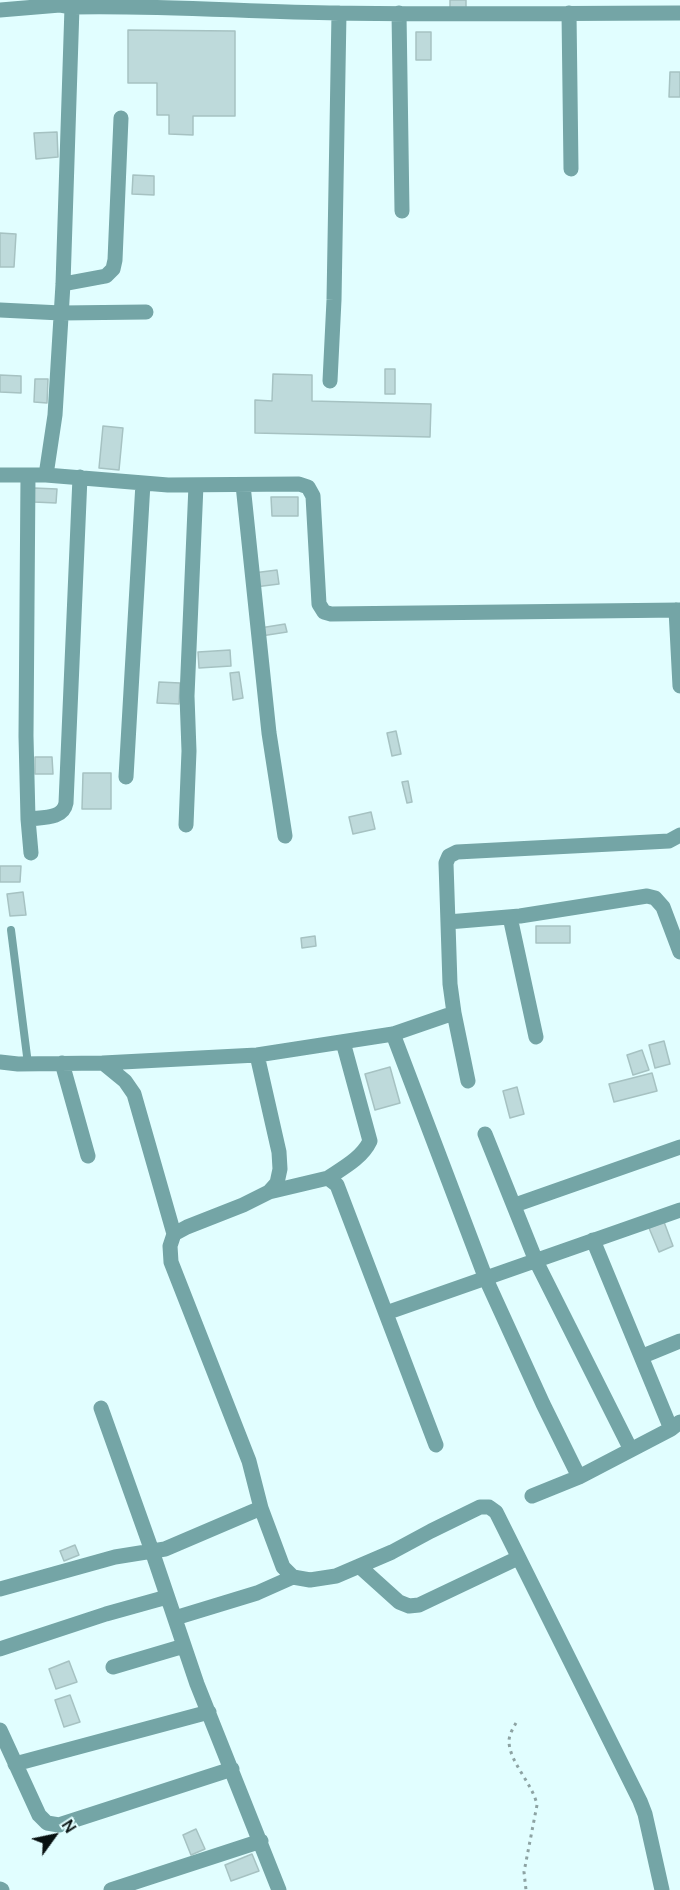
<!DOCTYPE html>
<style>
body{margin:0}
#map{position:relative;width:680px;height:1890px;overflow:hidden;background:#e1feff;font-family:Manrope,sans-serif}
canvas{display:block}
.north{position:absolute;left:24px;top:1806px;width:60px;height:60px;-webkit-text-stroke:4px #e1feff;paint-order:stroke;rotate:57deg;font-size:16px;font-weight:700;line-height:24px;text-align:center;color:#071111}
.north::after{content:'';display:block;margin:auto;width:21px;height:27px;background:#071111;clip-path:polygon(50% 0,100% 100%,50% 72%,0 100%)}
</style>
<div id="map">
<canvas width="680" height="1890"></canvas>
<div class="north">N</div>
</div>
<script>
const ctx = document.querySelector('canvas').getContext('2d');
ctx.lineJoin = 'round';
function fill(path, color) { ctx.fillStyle = color; ctx.fill(path, 'evenodd'); }
function strokePath(path, color, width, dash) { ctx.strokeStyle = color; ctx.lineWidth = width; ctx.lineCap = dash ? 'butt' : 'round'; ctx.setLineDash(dash || []); ctx.stroke(path); }
const building = new Path2D(`
 M 450,0 L 466,0 L 466,12 L 450,12 Z
 M 128,30 L 235,31 L 235,116 L 193,116 L 193,135 L 169,134 L 169,115 L 157,115 L 157,83 L 128,83 Z
 M 416,32 L 431,32 L 431,60 L 416,60 Z
 M 670,72 L 680,72 L 680,97 L 669,97 Z
 M 57,132 L 58,157 L 36,159 L 34,133 Z
 M 133,175 L 154,176 L 154,195 L 132,194 Z
 M 0,233 L 16,234 L 14,267 L 0,267 Z
 M 385,369 L 395,369 L 395,394 L 385,394 Z
 M 273,374 L 312,375 L 312,401 L 431,404 L 430,437 L 255,433 L 255,400 L 272,401 Z
 M 0,375 L 21,376 L 21,393 L 0,392 Z
 M 35,379 L 48,379 L 47,403 L 34,402 Z
 M 103,426 L 123,428 L 119,470 L 99,468 Z
 M 34,488 L 57,489 L 56,503 L 34,502 Z
 M 271,497 L 298,497 L 298,516 L 272,516 Z
 M 277,570 L 279,584 L 255,587 L 253,573 Z
 M 285,624 L 287,632 L 261,636 L 260,628 Z
 M 230,650 L 231,666 L 199,668 L 198,652 Z
 M 239,672 L 243,698 L 233,700 L 230,673 Z
 M 159,682 L 180,683 L 179,704 L 157,703 Z
 M 396,731 L 401,754 L 392,756 L 387,733 Z
 M 35,757 L 52,757 L 53,774 L 35,774 Z
 M 83,773 L 111,773 L 111,809 L 82,809 Z
 M 408,781 L 412,802 L 407,803 L 402,782 Z
 M 371,812 L 375,829 L 353,834 L 349,817 Z
 M 0,866 L 21,866 L 20,882 L 0,882 Z
 M 23,892 L 26,915 L 10,916 L 7,894 Z
 M 536,926 L 570,926 L 570,943 L 536,943 Z
 M 315,936 L 316,946 L 302,948 L 301,938 Z
 M 664,1041 L 670,1064 L 655,1068 L 649,1045 Z
 M 642,1050 L 649,1070 L 633,1075 L 627,1055 Z
 M 390,1067 L 400,1103 L 375,1110 L 365,1074 Z
 M 652,1073 L 657,1091 L 614,1102 L 609,1084 Z
 M 517,1087 L 524,1114 L 510,1118 L 503,1091 Z
 M 664,1222 L 673,1246 L 659,1252 L 649,1228 Z
 M 75,1545 L 79,1555 L 64,1561 L 60,1551 Z
 M 69,1661 L 77,1682 L 56,1689 L 49,1669 Z
 M 70,1695 L 80,1722 L 64,1727 L 55,1700 Z
 M 196,1829 L 205,1849 L 191,1855 L 183,1835 Z
 M 252,1854 L 259,1871 L 231,1881 L 225,1865 Z`);
const path = new Path2D(`
 M 516,1723 C 513,1728 509,1735 509,1741 C 509,1762 533,1784 537,1805 L 524,1872 L 526,1890`);
const lane = new Path2D(`
 M 11,930 L 28,1064`);
const street = new Path2D(`
 M 0,10 L 60,5 L 72,7 C 161,5 250,12 339,13 C 453,15 567,13 680,13
 M 399,13 L 402,211
 M 569,13 L 571,169
 M 63,284 L 106,276 L 113,269 L 115,260 L 121,118
 M 0,310 L 61,313 L 146,312
 M 330,381 L 334,300 L 339,13
 M 0,475 L 46,475 L 168,485 L 299,484 L 308,487 L 313,496 L 319,604 L 324,612 L 331,614 L 680,610
 M 28,475 L 26,736 L 28,819 L 31,853
 M 46,475 L 55,415 L 63,284 L 72,7
 M 243,485 L 269,733 L 285,836
 M 676,610 L 680,686
 M 126,777 L 143,483
 M 28,819 C 41,817 63,820 66,803 L 80,477
 M 186,825 L 189,751 L 187,696 L 196,485
 M 510,917 L 536,1037
 M 448,922 L 520,916 L 647,896 L 655,898 L 663,907 L 680,952
 M 393,1034 L 486,1279 L 543,1404 L 579,1477
 M 257,1055 L 279,1152 L 280,1169 L 277,1183 L 269,1192 L 243,1205 L 187,1227 L 174,1234 L 170,1246 L 171,1262 L 249,1461 L 261,1508 L 283,1567 L 293,1577 L 310,1580 L 336,1576 L 392,1552 L 431,1531 L 480,1507 L 489,1507 L 496,1512 L 640,1801 L 645,1814 L 662,1890
 M 0,1062 L 18,1064 L 103,1063 L 257,1055 L 393,1034 L 454,1013
 M 62,1063 L 88,1156
 M 103,1063 L 125,1081 L 134,1094 L 174,1234
 M 468,1081 L 454,1013 L 450,984 L 446,863 L 449,856 L 457,852 L 669,841 L 680,835
 M 485,1134 L 536,1261 L 631,1450
 M 328,1178 C 343,1168 362,1158 370,1141 L 343,1042
 M 269,1192 L 328,1178 L 337,1185 L 436,1445
 M 515,1205 L 680,1147
 M 593,1240 L 671,1429 L 680,1422
 M 386,1313 L 680,1210
 M 643,1356 L 680,1341
 M 101,1408 L 152,1551 L 197,1684 L 279,1890
 M 532,1496 L 579,1477 L 671,1429
 M 359,1566 L 399,1602 L 409,1606 L 419,1605 L 518,1558
 M 0,1589 L 115,1557 L 165,1549 L 261,1508
 M 175,1618 L 257,1593 L 293,1577
 M 0,1649 L 106,1614 L 167,1597
 M 113,1667 L 184,1646
 M 0,1730 L 39,1815 L 47,1823 L 59,1825 L 232,1769
 M 15,1764 L 209,1712
 M 0,1889 L 2,1890
 M 111,1890 L 261,1841`);
fill(building, '#bedadb');
strokePath(building, '#a6c2c2', 1.5);
strokePath(path, '#8da3a3', 3, [3, 4.5]);
strokePath(lane, '#74a5a6', 8);
strokePath(street, '#74a5a6', 15);
</script>
